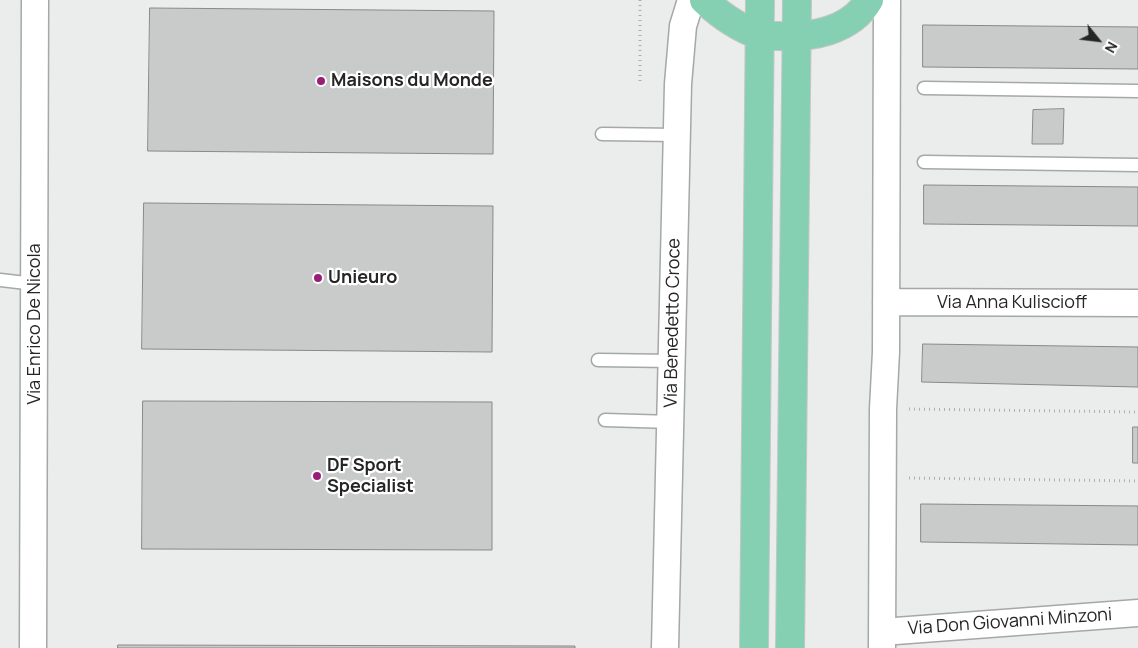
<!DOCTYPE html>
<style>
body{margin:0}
#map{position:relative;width:1138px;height:648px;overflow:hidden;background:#eaedeb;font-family:Manrope,sans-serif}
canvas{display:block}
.north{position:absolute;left:1073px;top:15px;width:50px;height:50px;-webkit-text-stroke:4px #fff;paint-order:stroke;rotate:119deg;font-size:14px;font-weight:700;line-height:20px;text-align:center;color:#242524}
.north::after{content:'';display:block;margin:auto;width:18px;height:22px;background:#242524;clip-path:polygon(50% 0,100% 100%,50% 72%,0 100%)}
</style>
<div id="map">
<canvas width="1138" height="648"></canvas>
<div class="north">N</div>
</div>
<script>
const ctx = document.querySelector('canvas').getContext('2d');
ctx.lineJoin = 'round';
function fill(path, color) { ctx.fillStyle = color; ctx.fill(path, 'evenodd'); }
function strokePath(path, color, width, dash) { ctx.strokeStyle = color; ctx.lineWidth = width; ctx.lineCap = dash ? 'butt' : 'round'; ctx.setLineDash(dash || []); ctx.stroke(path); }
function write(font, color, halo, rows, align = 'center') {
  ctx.font = font + ' Manrope,sans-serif'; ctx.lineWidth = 4.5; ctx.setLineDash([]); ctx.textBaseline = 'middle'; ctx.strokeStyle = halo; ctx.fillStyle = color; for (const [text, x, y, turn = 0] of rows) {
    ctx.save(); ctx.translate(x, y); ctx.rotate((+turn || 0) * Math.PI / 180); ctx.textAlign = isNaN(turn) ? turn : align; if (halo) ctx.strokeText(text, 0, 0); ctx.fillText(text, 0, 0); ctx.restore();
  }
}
const building = new Path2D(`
 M 150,8 L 494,11 L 493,154 L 148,151 Z
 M 923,25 L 1138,27 L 1138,69 L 923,67 Z
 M 1064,109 L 1063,144 L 1032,144 L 1033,110 Z
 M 924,185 L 1138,187 L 1138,226 L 924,224 Z
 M 144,203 L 493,206 L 492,352 L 142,349 Z
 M 923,344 L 1138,347 L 1138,387 L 922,382 Z
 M 143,401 L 492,402 L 492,550 L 142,549 Z
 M 1133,427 L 1138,427 L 1138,463 L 1133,463 Z
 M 921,504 L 1138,506 L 1138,545 L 921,542 Z
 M 118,645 L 575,646 L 575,648 L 118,648 Z`);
const path = new Path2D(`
 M 640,0 L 640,83
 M 909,409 L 1138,412
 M 909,478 L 1138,481`);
const lane = new Path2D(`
 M 924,88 L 1138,91
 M 602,134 L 677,135
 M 924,162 L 1138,165
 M 0,280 L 35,284
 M 598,360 L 673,361
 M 605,420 L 671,422`);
const street = new Path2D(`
 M 886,302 L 1138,303
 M 882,632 L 1138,613
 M 33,648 L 35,0
 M 665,648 L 678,84 L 683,26 L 691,0
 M 882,648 L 883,409 L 886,352 L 887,0`);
const primary = new Path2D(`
 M 704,0 C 719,14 739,28 759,35 C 764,36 772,36 778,36 C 811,38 851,31 869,0
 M 754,648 L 760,0
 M 790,648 L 797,0`);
const markers = [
 [321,81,5,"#981e77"],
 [318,278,5,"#981e77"],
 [317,476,5,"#981e77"]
];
const poiNames = [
 ["Maisons du Monde",331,81],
 ["Unieuro",328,278],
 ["DF Sport",327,466],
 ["Specialist",327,487]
];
const streetNames = [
 ["Via Anna Kuliscioff",1012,303],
 ["Via Benedetto Croce",673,323,-89],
 ["Via Enrico De Nicola",35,324,-90],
 ["Via Don Giovanni Minzoni",1010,622,-4]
];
fill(building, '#c8cbc9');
strokePath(building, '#878a89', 1);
strokePath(lane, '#a4a8a6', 15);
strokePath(street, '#a4a8a6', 29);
strokePath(primary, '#c6c6c6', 30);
strokePath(path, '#adb0ae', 3, [1, 4]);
strokePath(lane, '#fff', 12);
strokePath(street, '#fff', 26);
strokePath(primary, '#85d0b2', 28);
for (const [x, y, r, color] of markers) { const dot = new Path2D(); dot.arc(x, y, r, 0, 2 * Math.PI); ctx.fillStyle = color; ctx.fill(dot); strokePath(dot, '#fff', 2); }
write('bold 18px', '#242524', '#fff', poiNames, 'left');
write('18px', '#242524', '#fff', streetNames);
</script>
